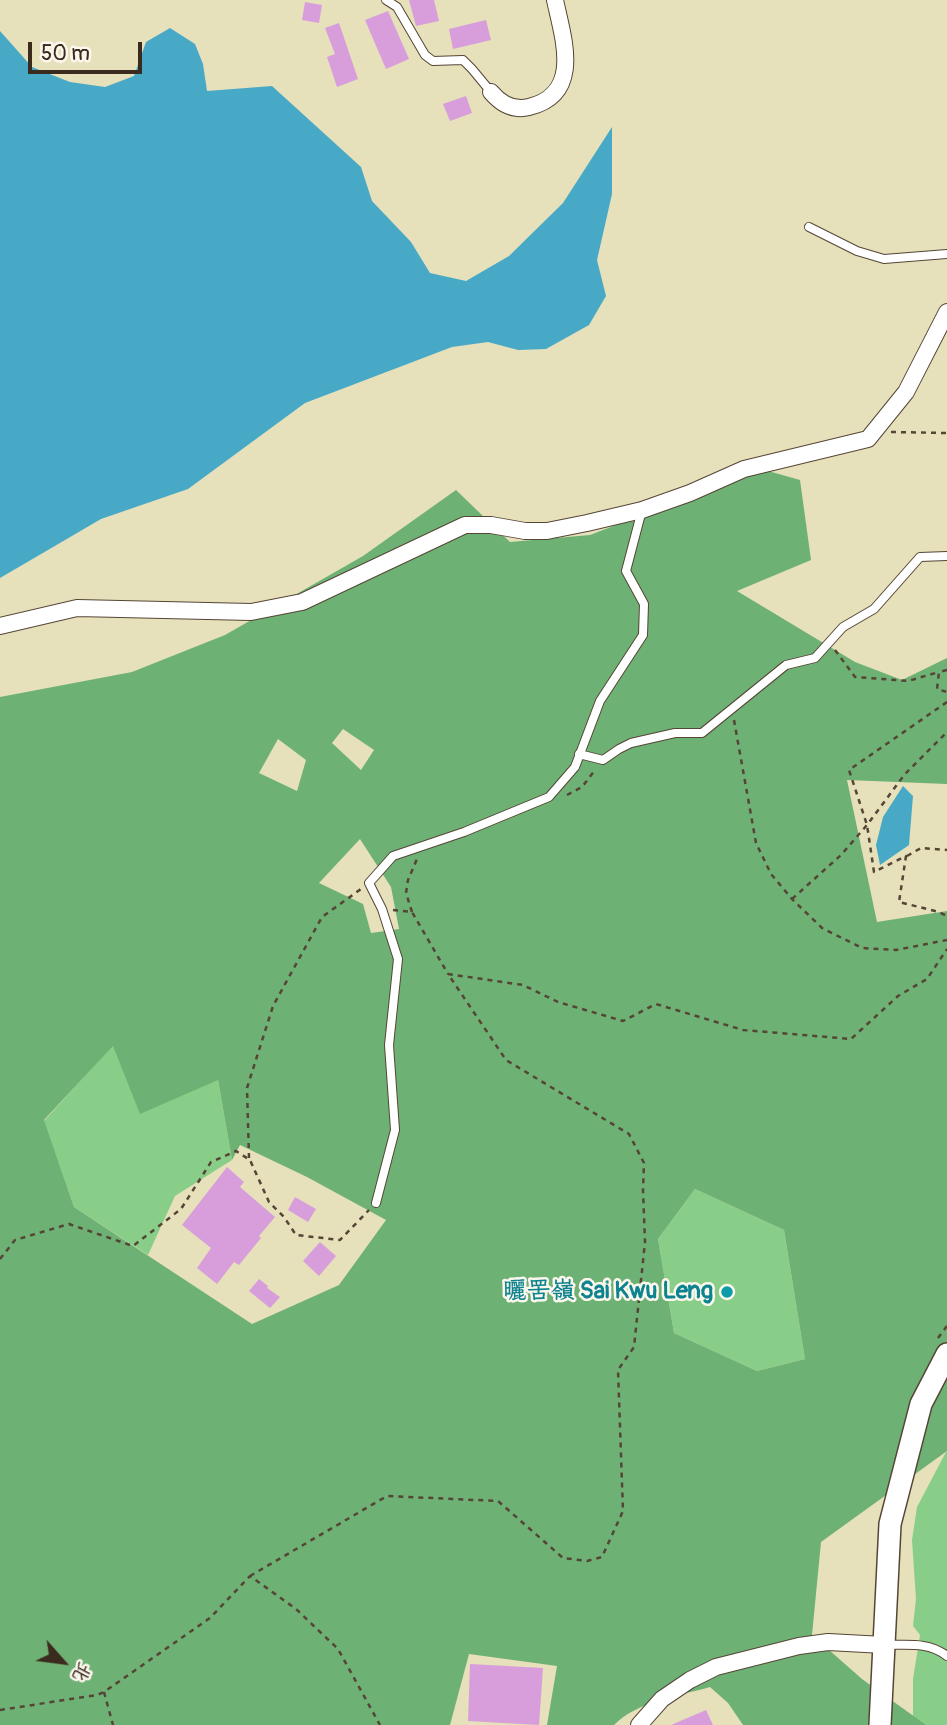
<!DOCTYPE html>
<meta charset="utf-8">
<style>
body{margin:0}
#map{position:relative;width:947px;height:1725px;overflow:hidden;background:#e6e0bb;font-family:Pangolin,"LXGW WenKai TC",sans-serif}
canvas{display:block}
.north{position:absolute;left:28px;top:1627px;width:70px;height:70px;-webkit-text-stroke:5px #fbf7ec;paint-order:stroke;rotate:118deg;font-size:19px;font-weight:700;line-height:28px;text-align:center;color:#3b2a1e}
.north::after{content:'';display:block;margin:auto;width:24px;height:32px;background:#3b2a1e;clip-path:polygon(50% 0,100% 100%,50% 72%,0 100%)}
.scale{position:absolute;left:28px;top:42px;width:114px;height:32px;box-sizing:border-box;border:4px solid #3b2a1e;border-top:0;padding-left:9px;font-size:21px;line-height:24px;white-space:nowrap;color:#3b2a1e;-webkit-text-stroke:5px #fbf7ec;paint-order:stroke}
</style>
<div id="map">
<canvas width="947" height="1725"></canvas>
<div class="north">北</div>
<div class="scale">50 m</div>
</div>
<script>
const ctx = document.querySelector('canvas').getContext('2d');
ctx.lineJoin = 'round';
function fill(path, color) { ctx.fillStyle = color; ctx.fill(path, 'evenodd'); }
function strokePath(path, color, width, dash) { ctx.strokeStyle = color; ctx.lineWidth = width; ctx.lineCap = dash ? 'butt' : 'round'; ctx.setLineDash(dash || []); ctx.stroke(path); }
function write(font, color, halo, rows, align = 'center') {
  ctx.font = font + ' Pangolin,"LXGW WenKai TC",sans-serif'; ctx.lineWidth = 5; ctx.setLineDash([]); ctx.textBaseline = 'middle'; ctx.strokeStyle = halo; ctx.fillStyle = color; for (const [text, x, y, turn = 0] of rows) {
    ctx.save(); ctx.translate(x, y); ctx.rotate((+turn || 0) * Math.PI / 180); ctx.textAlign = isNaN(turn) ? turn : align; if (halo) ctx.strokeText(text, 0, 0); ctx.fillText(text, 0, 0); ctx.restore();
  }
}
const green = new Path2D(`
 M 113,1045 L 218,1080 L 232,1160 L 175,1196 L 148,1255 L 74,1207 L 44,1121 Z
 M 695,1189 L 784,1230 L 805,1359 L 757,1371 L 674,1333 L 658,1239 Z
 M 947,1450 L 947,1725 L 913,1725 L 913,1679 L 920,1635 L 913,1626 L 916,1599 L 912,1540 L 917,1507 Z`);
const forest = new Path2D(`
 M 761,469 L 800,480 L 811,560 L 737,591 L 855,662 L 902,680 L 947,658 L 947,784 L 847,780 L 877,922 L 947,911 L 947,1451 L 821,1542 L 812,1635 L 862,1679 L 926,1725 L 743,1725 L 728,1703 L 710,1687 C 679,1696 638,1701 614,1725 L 547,1725 L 557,1666 L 469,1654 L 450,1725 L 0,1725 L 0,697 L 132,672 L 225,635 L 363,556 L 456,490 L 510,542 L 590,535 ZM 343,729 L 374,750 L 361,770 L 332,743 ZM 278,739 L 306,760 L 297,791 L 259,773 ZM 360,839 L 391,887 L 399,929 L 371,933 L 363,904 L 319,883 ZM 113,1046 L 140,1114 L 218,1080 L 232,1160 L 240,1145 L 307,1177 L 386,1220 L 339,1285 L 252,1324 L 74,1207 L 44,1120 ZM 695,1189 L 784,1230 L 805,1359 L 757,1371 L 674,1333 L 658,1239 Z`);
const water = new Path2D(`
 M 170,28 L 195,44 L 203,64 L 207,91 L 272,86 L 361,167 L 372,201 L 411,242 L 430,273 L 466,281 L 509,256 L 563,203 L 612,127 L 612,194 L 597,260 L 606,296 L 589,325 L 546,349 L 518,350 L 488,342 L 452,347 L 305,403 L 188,489 L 101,519 L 0,578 L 0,31 L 32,67 L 70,82 L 105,87 L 134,76 L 146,42 Z
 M 903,786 L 913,796 L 909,845 L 880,865 L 876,845 L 883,817 Z`);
const building = new Path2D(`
 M 409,0 L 434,0 L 439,21 L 416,26 Z
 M 305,2 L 322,5 L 319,23 L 302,20 Z
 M 388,11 L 409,59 L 386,69 L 365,20 Z
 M 486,20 L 491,40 L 453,49 L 449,29 Z
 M 339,23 L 358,79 L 337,87 L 327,57 L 335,54 L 325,28 Z
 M 466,96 L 472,113 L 450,121 L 443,104 Z
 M 227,1167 L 244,1182 L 240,1187 L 275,1217 L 259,1236 L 261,1238 L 239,1265 L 234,1262 L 217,1284 L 197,1268 L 211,1248 L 182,1225 Z
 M 295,1197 L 316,1209 L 308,1222 L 288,1210 Z
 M 320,1242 L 336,1256 L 319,1276 L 303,1261 Z
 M 259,1279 L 268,1286 L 267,1288 L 280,1297 L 270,1308 L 249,1291 Z
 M 470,1664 L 543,1668 L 539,1725 L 468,1721 Z
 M 706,1710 L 713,1725 L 671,1725 Z`);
const path = new Path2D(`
 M 891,432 L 947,433
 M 835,650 L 855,677 L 908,681 L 939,672
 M 947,670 L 939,672 L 937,689 L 947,692
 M 947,702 L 849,770 L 867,825 L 874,872 L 906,856 L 899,902 L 939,912 L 947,916
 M 734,720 L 756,843 L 771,874 L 792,899 L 822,928 L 862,948 L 896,950 L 947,940
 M 567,795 L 582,787 L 595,770
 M 907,856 L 921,848 L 947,850
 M 792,899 L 841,855 L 867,825 L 905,774 L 947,732
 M 393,910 L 412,912 L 448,974
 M 412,912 L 406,893 L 408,880 L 417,859
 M 249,1158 L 247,1088 L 273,1006 L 322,917 L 361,889
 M 0,1259 L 15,1240 L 69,1224 L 133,1246 L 181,1209 L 211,1162 L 236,1151 L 250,1160 L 269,1202 L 284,1217 L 296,1235 L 340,1240 L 369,1210
 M 938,1338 L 947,1326
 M 250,1576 L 387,1496 L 498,1501 L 563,1558 L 587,1561 L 602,1557 L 623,1511 L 618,1370 L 634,1347 L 645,1242 L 643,1190 L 644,1163 L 629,1134 L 506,1060 L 448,974 L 523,985 L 558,1002 L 623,1021 L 656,1004 L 743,1030 L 851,1039 L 898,996 L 927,979 L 947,949
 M 104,1692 L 113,1725
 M 0,1710 L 97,1695 L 104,1692 L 210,1618 L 250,1576 L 296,1609 L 338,1649 L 380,1725`);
const service = new Path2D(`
 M 386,0 L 397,7 L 425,55 L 433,61 L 463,60 L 472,69 L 491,92
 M 809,227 L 857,251 L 884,259 L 947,254
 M 579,754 L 603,760 L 619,749 L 631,743 L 675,733 L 702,733 L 786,665 L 815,658 L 843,627 L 874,609 L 920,557 L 947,556
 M 376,1203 L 395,1130 L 389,1045 L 398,959 L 382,909 L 369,883 L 393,856 L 464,832 L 549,797 L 575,767 L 600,701 L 643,635 L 644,604 L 626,571 L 642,510
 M 886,1645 C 909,1645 929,1642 947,1656`);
const minor = new Path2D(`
 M 491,92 C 501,104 513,111 529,107 C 583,94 563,38 555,0
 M 0,626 L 77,608 L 251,612 L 302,602 L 465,525 L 491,525 L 525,531 L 547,531 L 587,523 L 642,510 L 690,493 L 744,469 L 868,439 L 906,392 L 947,312
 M 639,1725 L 662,1699 L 690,1680 L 716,1667 L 799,1646 L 828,1642 L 884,1645`);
const tertiary = new Path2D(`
 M 880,1725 L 890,1524 L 921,1404 L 947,1354`);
const markers = [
 [727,1292,7,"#0f9aa8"]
];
const cultureNames = [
 ["曬罟嶺 Sai Kwu Leng",713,1292]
];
fill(green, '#89ce88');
fill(forest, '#6eb174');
fill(water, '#48a9c7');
fill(building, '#d89edb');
strokePath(service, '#554536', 10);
strokePath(minor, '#554536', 18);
strokePath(tertiary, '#554536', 24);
strokePath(path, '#554536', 2.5, [5, 5]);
strokePath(service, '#fff', 8);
strokePath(minor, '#fff', 16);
strokePath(tertiary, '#fff', 21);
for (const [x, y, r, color] of markers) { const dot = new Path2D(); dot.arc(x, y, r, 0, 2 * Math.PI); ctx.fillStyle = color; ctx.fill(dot); strokePath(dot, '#fbf7ec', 2.5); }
write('bold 24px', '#0d838f', '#fbf7ec', cultureNames, 'right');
</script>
